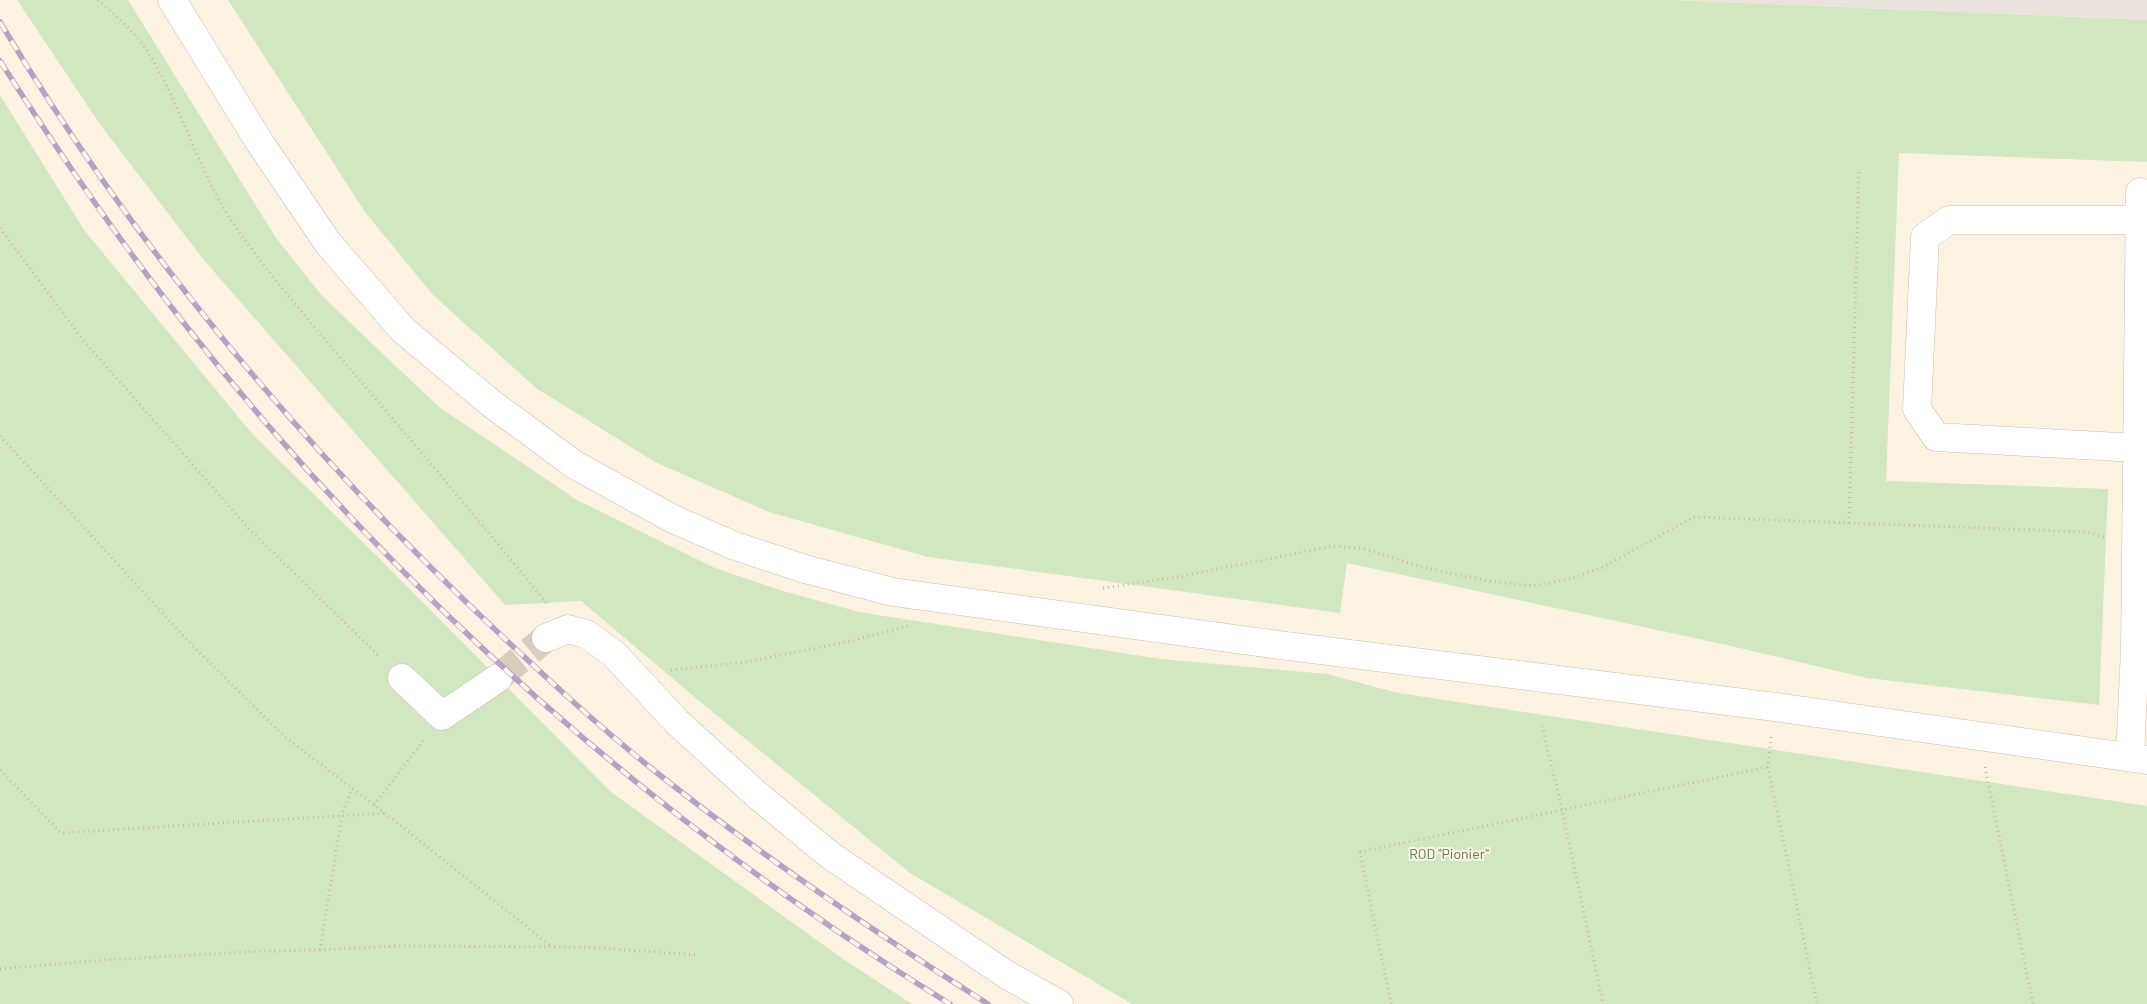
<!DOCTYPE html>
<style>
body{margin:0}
canvas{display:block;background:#fbf2e2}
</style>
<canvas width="2147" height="1004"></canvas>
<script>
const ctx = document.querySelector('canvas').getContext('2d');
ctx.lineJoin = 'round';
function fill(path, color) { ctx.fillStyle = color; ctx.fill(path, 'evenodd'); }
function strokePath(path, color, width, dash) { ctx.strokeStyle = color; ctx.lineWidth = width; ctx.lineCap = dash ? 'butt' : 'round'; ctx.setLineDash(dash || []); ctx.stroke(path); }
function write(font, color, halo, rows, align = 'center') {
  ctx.font = font + ' Barlow,sans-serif'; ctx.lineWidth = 4; ctx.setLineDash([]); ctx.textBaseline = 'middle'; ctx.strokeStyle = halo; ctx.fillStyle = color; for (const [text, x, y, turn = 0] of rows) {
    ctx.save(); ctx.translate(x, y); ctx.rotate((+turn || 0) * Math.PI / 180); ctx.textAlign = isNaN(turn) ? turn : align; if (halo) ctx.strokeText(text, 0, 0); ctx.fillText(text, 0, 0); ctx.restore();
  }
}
const industrial = new Path2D(`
 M 1672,0 L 2147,0 L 2147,20 Z`);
const green = new Path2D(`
 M 17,0 L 128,0 L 276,238 L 323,297 L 439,407 L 577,500 L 715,568 L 780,590 L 859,612 L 1161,659 L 1327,674 L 1398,693 L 2147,806 L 2147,1004 L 1132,1004 L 910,873 L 704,705 L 581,601 L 505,605 L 203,259 L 99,123 Z
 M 228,0 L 1672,0 L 2147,20 L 2147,162 L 1899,153 L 1886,481 L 2108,489 L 2099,705 L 1867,678 L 1727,645 L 1347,563 L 1340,613 L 928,557 L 769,512 L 655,462 L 536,388 L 433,295 L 365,212 Z
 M 0,95 L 84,230 L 254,436 L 374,553 L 611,792 L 843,959 L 912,1004 L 0,1004 Z`);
const minorTunnel = new Path2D(`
 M 498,678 L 546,638`);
const path = new Path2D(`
 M 98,0 C 116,16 135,32 148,52 C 182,106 197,170 233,223 C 274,282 323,337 370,392 C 430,463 490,534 548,605
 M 0,228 L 83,340 L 251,531 L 380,657
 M 0,436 L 190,643 L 285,737 L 385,813 L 552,947
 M 1849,523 L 1859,169
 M 1103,588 L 1177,577 L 1333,546 L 1365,549 L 1422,567 L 1489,581 L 1533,586 L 1570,579 L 1603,567 L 1694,517 L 2087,532 L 2106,538
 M 671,670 L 746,662 L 851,641 L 908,626
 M 1542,726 L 1562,809 L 1603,1004
 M 1771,737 L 1768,767 L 1817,1004
 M 1985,767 L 2033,1004
 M 0,770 L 61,833 L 385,813
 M 374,805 L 424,740
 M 320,950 L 342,815 L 352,788
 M 0,969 L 103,960 L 264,951 L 320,950 L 394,946 L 583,947 L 698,955
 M 1391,1004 L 1360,852 L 1768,767`);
const minor = new Path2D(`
 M 172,0 L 260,143 L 328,243 L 403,330 L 492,404 L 575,465 L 673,519 L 735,546 L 805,569 L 893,592 L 1279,645 L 1775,707 L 2147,760
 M 2137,448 L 1936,437 L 1917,409 L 1925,237 L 1949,220 L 2140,220
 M 546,638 L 568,629 L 586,634 L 613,653 L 677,722 L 756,794 L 831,856 L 1007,975 L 1059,1004
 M 402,678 L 442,716 L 498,678
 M 2130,757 L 2135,650 L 2140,192`);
const rail = new Path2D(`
 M 0,22 C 136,250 310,457 504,638 C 549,680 594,722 641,760 C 751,849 868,928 988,1004
 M 0,61 C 57,150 117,238 183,322 C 395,593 657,824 950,1004`);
const parkNames = [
 ["ROD \"Pionier\"",1449,854]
];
fill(industrial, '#eae3dd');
fill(green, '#d0e7c2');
strokePath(minorTunnel, '#d8ccbc', 28, [28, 14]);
strokePath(minor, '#cdbcad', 29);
strokePath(path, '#d3b49f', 3, [1, 4]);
strokePath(minor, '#fff', 28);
strokePath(rail, '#b4a2c3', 5.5);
strokePath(rail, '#fef6e8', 4, [11]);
write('14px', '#547b46', '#fef6e8', parkNames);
</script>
